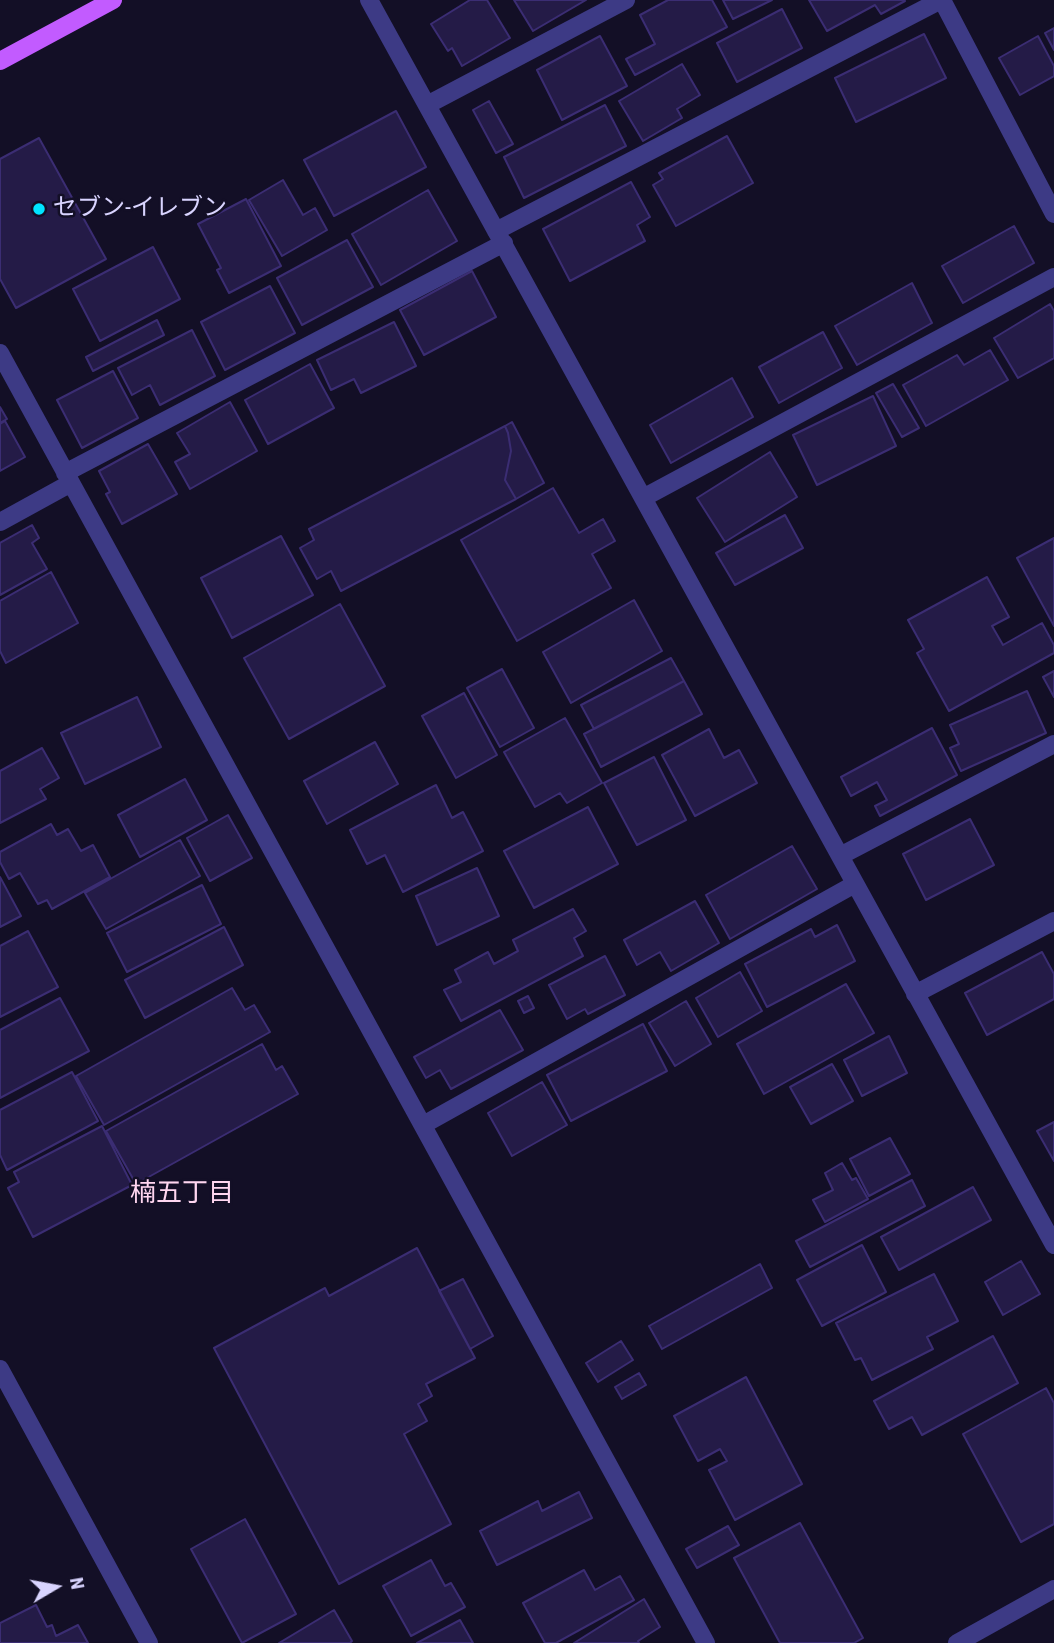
<!DOCTYPE html>
<meta charset="utf-8">
<style>
body{margin:0}
#map{position:relative;width:1054px;height:1643px;overflow:hidden;background:#130f26;font-family:"Roboto Condensed",sans-serif}
canvas{display:block}
.north{position:absolute;left:21px;top:1552px;width:70px;height:70px;-webkit-text-stroke:5px #130f26;paint-order:stroke;rotate:80deg;font-size:19px;font-weight:700;line-height:28px;text-align:center;color:#d9d4ff}
.north::after{content:'';display:block;margin:auto;width:24px;height:32px;background:#d9d4ff;clip-path:polygon(50% 0,100% 100%,50% 72%,0 100%)}
</style>
<div id="map">
<canvas width="1054" height="1643"></canvas>
<div class="north">N</div>
</div>
<script>
const ctx = document.querySelector('canvas').getContext('2d');
ctx.lineJoin = 'round';
function fill(path, color) { ctx.fillStyle = color; ctx.fill(path, 'evenodd'); }
function strokePath(path, color, width, dash) { ctx.strokeStyle = color; ctx.lineWidth = width; ctx.lineCap = dash ? 'butt' : 'round'; ctx.setLineDash(dash || []); ctx.stroke(path); }
function write(font, color, halo, rows, align = 'center') {
  ctx.font = font + ' "Roboto Condensed","Noto Sans JP",sans-serif'; ctx.lineWidth = 5; ctx.setLineDash([]); ctx.textBaseline = 'middle'; ctx.strokeStyle = halo; ctx.fillStyle = color; for (const [text, x, y, turn = 0] of rows) {
    ctx.save(); ctx.translate(x, y); ctx.rotate((+turn || 0) * Math.PI / 180); ctx.textAlign = isNaN(turn) ? turn : align; if (halo) ctx.strokeText(text, 0, 0); ctx.fillText(text, 0, 0); ctx.restore();
  }
}
const building = new Path2D(`
 M 470,0 L 487,0 L 510,38 L 462,66 L 452,48 L 448,51 L 431,24 Z
 M 514,0 L 586,0 L 533,31 Z
 M 668,0 L 712,0 L 727,27 L 635,75 L 626,59 L 655,44 L 640,15 Z
 M 723,0 L 772,0 L 733,19 Z
 M 809,0 L 904,0 L 905,1 L 881,14 L 875,5 L 827,31 Z
 M 782,9 L 802,48 L 737,82 L 717,43 Z
 M 1054,28 L 1054,50 L 1045,33 Z
 M 924,34 L 946,78 L 856,122 L 835,78 Z
 M 600,36 L 627,86 L 562,120 L 537,70 Z
 M 1038,36 L 1054,66 L 1054,76 L 1020,95 L 999,58 Z
 M 682,64 L 700,95 L 677,109 L 682,118 L 643,141 L 619,101 Z
 M 489,101 L 513,144 L 496,153 L 473,110 Z
 M 605,105 L 626,146 L 524,198 L 504,157 Z
 M 396,111 L 426,167 L 334,216 L 304,160 Z
 M 727,136 L 753,183 L 676,226 L 653,185 L 663,179 L 659,173 Z
 M 39,138 L 106,259 L 16,308 L 0,279 L 0,159 Z
 M 283,180 L 303,215 L 315,208 L 327,230 L 282,256 L 249,200 Z
 M 631,182 L 650,217 L 637,225 L 645,241 L 570,281 L 543,229 Z
 M 428,190 L 457,241 L 381,285 L 352,234 Z
 M 246,199 L 281,266 L 229,293 L 217,270 L 221,268 L 198,224 Z
 M 1014,226 L 1034,263 L 963,303 L 942,266 Z
 M 347,240 L 373,287 L 302,325 L 277,278 Z
 M 153,247 L 180,299 L 100,341 L 73,289 Z
 M 472,271 L 496,317 L 424,355 L 400,310 Z
 M 912,283 L 932,323 L 857,365 L 835,326 Z
 M 270,286 L 295,333 L 225,370 L 201,322 Z
 M 1050,304 L 1054,311 L 1054,358 L 1018,378 L 994,338 Z
 M 157,320 L 164,335 L 93,371 L 86,357 Z
 M 394,322 L 416,366 L 361,393 L 354,379 L 331,390 L 317,360 Z
 M 192,330 L 215,376 L 160,405 L 150,385 L 132,395 L 118,368 Z
 M 823,332 L 842,368 L 779,403 L 759,367 Z
 M 990,350 L 1008,380 L 926,426 L 903,385 L 957,355 L 964,365 Z
 M 310,364 L 334,408 L 268,444 L 245,400 Z
 M 113,371 L 138,418 L 82,448 L 57,400 Z
 M 732,378 L 753,417 L 671,463 L 650,425 Z
 M 893,384 L 919,428 L 902,437 L 876,393 Z
 M 873,396 L 896,446 L 817,485 L 793,435 Z
 M 230,402 L 257,451 L 190,489 L 175,462 L 190,454 L 177,433 Z
 M 0,407 L 7,419 L 0,423 Z
 M 5,421 L 25,457 L 0,471 L 0,424 Z
 M 512,422 L 544,483 L 516,499 L 505,480 L 511,451 L 508,433 L 505,426 Z
 M 505,426 L 508,433 L 511,451 L 505,480 L 516,499 L 341,591 L 331,571 L 317,579 L 300,548 L 314,540 L 309,529 Z
 M 148,444 L 177,494 L 122,524 L 106,494 L 110,492 L 99,471 Z
 M 770,452 L 797,497 L 725,542 L 697,498 Z
 M 553,488 L 579,533 L 603,519 L 615,541 L 592,554 L 611,588 L 517,641 L 461,540 Z
 M 785,515 L 803,548 L 735,585 L 716,553 Z
 M 32,525 L 39,538 L 32,543 L 47,569 L 0,595 L 0,543 Z
 M 281,536 L 313,595 L 232,638 L 201,578 Z
 M 1054,538 L 1054,626 L 1017,558 Z
 M 51,572 L 78,623 L 6,663 L 0,651 L 0,601 Z
 M 987,577 L 1009,617 L 992,626 L 1003,645 L 1042,623 L 1054,645 L 1054,653 L 949,711 L 917,653 L 924,649 L 908,620 Z
 M 634,600 L 662,651 L 571,703 L 543,652 Z
 M 340,604 L 385,686 L 289,739 L 244,658 Z
 M 671,658 L 684,681 L 594,729 L 581,705 Z
 M 502,669 L 534,728 L 500,747 L 467,688 Z
 M 1054,671 L 1054,697 L 1043,677 Z
 M 684,681 L 702,714 L 601,767 L 584,734 Z
 M 1027,691 L 1046,733 L 961,771 L 950,748 L 959,744 L 950,725 Z
 M 464,693 L 497,755 L 456,778 L 422,716 Z
 M 137,697 L 161,747 L 85,784 L 61,733 Z
 M 565,718 L 602,783 L 567,803 L 560,793 L 535,807 L 504,752 Z
 M 932,728 L 957,775 L 880,816 L 875,806 L 887,800 L 877,782 L 851,796 L 841,777 Z
 M 709,729 L 724,758 L 739,750 L 757,783 L 695,816 L 662,755 Z
 M 375,742 L 398,784 L 327,824 L 304,781 Z
 M 42,748 L 59,778 L 40,789 L 46,799 L 0,823 L 0,771 Z
 M 654,757 L 686,820 L 637,845 L 604,783 Z
 M 185,779 L 207,820 L 140,857 L 118,815 Z
 M 436,785 L 452,818 L 463,812 L 483,851 L 403,892 L 385,855 L 367,864 L 350,830 Z
 M 588,807 L 618,864 L 534,908 L 504,851 Z
 M 228,815 L 252,858 L 210,881 L 187,838 Z
 M 970,819 L 994,865 L 926,900 L 903,854 Z
 M 51,824 L 57,835 L 68,829 L 81,851 L 93,845 L 110,877 L 52,909 L 47,900 L 38,904 L 20,873 L 9,879 L 0,862 L 0,852 Z
 M 180,840 L 200,876 L 106,929 L 85,893 Z
 M 792,846 L 817,889 L 730,939 L 706,895 Z
 M 477,868 L 499,916 L 437,945 L 416,896 Z
 M 0,877 L 21,916 L 0,927 Z
 M 202,885 L 221,924 L 127,972 L 107,933 Z
 M 695,901 L 719,943 L 671,971 L 660,952 L 637,965 L 624,940 Z
 M 573,909 L 586,931 L 574,938 L 583,956 L 461,1021 L 444,990 L 461,982 L 455,970 L 488,952 L 494,964 L 518,951 L 513,940 Z
 M 837,925 L 855,961 L 767,1007 L 745,964 L 811,929 L 815,937 Z
 M 224,927 L 243,965 L 145,1018 L 125,980 Z
 M 28,931 L 58,987 L 0,1017 L 0,946 Z
 M 1042,952 L 1054,974 L 1054,999 L 987,1035 L 965,993 Z
 M 605,956 L 625,995 L 588,1014 L 585,1009 L 567,1019 L 549,985 Z
 M 740,972 L 762,1011 L 718,1037 L 696,998 Z
 M 846,984 L 874,1033 L 764,1094 L 737,1044 Z
 M 232,988 L 245,1010 L 254,1005 L 270,1032 L 104,1125 L 76,1076 Z
 M 528,996 L 534,1008 L 524,1013 L 518,1001 Z
 M 60,998 L 89,1051 L 0,1098 L 0,1030 Z
 M 686,1001 L 711,1044 L 675,1066 L 649,1023 Z
 M 500,1010 L 523,1050 L 451,1089 L 440,1070 L 426,1078 L 414,1057 Z
 M 643,1024 L 667,1071 L 571,1121 L 547,1075 Z
 M 889,1036 L 907,1073 L 862,1096 L 844,1060 Z
 M 262,1044 L 276,1070 L 282,1066 L 298,1094 L 136,1184 L 106,1131 Z
 M 832,1064 L 853,1101 L 811,1124 L 790,1087 Z
 M 72,1072 L 98,1121 L 7,1170 L 0,1155 L 0,1110 Z
 M 542,1082 L 567,1125 L 512,1156 L 488,1113 Z
 M 1054,1122 L 1054,1161 L 1037,1131 Z
 M 102,1126 L 132,1185 L 33,1237 L 8,1188 L 19,1182 L 14,1172 Z
 M 890,1138 L 910,1174 L 869,1196 L 850,1159 Z
 M 842,1163 L 852,1180 L 856,1178 L 868,1199 L 825,1222 L 813,1200 L 833,1190 L 825,1173 Z
 M 912,1180 L 925,1206 L 810,1267 L 796,1241 Z
 M 973,1187 L 991,1220 L 899,1270 L 881,1237 Z
 M 862,1245 L 886,1292 L 822,1326 L 797,1280 Z
 M 417,1248 L 475,1358 L 426,1384 L 432,1396 L 418,1404 L 427,1421 L 404,1434 L 451,1524 L 339,1584 L 214,1348 L 325,1288 L 329,1296 Z
 M 1021,1261 L 1040,1294 L 1003,1315 L 985,1282 Z
 M 760,1264 L 772,1288 L 662,1349 L 649,1326 Z
 M 934,1274 L 958,1321 L 927,1337 L 933,1349 L 872,1380 L 861,1358 L 855,1360 L 836,1323 Z
 M 463,1279 L 493,1336 L 470,1349 L 439,1291 Z
 M 993,1336 L 1018,1383 L 922,1435 L 912,1417 L 889,1429 L 874,1401 Z
 M 621,1341 L 633,1360 L 598,1382 L 586,1363 Z
 M 639,1373 L 646,1385 L 622,1399 L 615,1387 Z
 M 746,1377 L 802,1484 L 735,1520 L 709,1470 L 727,1461 L 720,1449 L 698,1461 L 674,1416 Z
 M 1046,1388 L 1054,1403 L 1054,1524 L 1021,1542 L 963,1434 Z
 M 579,1492 L 592,1518 L 497,1565 L 480,1531 L 538,1501 L 542,1511 Z
 M 245,1519 L 296,1614 L 242,1643 L 191,1549 Z
 M 800,1523 L 863,1638 L 854,1643 L 780,1643 L 734,1558 Z
 M 728,1526 L 739,1545 L 697,1568 L 686,1549 Z
 M 431,1560 L 445,1586 L 451,1583 L 465,1607 L 411,1636 L 383,1586 Z
 M 584,1570 L 595,1590 L 620,1576 L 634,1600 L 556,1643 L 545,1643 L 523,1603 Z
 M 644,1599 L 660,1627 L 638,1641 L 639,1643 L 574,1643 Z
 M 36,1605 L 47,1627 L 52,1625 L 56,1636 L 78,1625 L 88,1643 L 0,1643 L 0,1623 Z
 M 334,1610 L 352,1641 L 350,1643 L 279,1643 Z
 M 460,1620 L 473,1643 L 417,1643 Z`);
const minor = new Path2D(`
 M 369,0 L 1054,1245
 M 942,0 L 1054,214
 M 427,105 L 626,0
 M 496,231 L 941,0
 M 0,353 L 706,1643
 M 65,473 L 504,243
 M 643,498 L 1054,277
 M 0,522 L 71,483
 M 840,856 L 1054,744
 M 915,994 L 1054,921
 M 423,1125 L 855,884
 M 0,1369 L 149,1643
 M 957,1643 L 1054,1589`);
const major = new Path2D(`
 M 0,61 L 113,0`);
const markers = [
 [39,209,7,"#00e5ff"]
];
const poiNames = [
 ["セブン-イレブン",53,209]
];
const neighbourhoodNames = [
 ["楠五丁目",182,1194]
];
fill(building, '#241b47');
strokePath(building, '#3b2d73', 2);
strokePath(minor, '#3d3a85', 18);
strokePath(major, '#c25bff', 18);
for (const [x, y, r, color] of markers) { const dot = new Path2D(); dot.arc(x, y, r, 0, 2 * Math.PI); ctx.fillStyle = color; ctx.fill(dot); strokePath(dot, '#130f26', 2.5); }
write('24px', '#d9d4ff', '#130f26', poiNames, 'left');
write('26px', '#ffd6f0', '#130f26', neighbourhoodNames);
</script>
